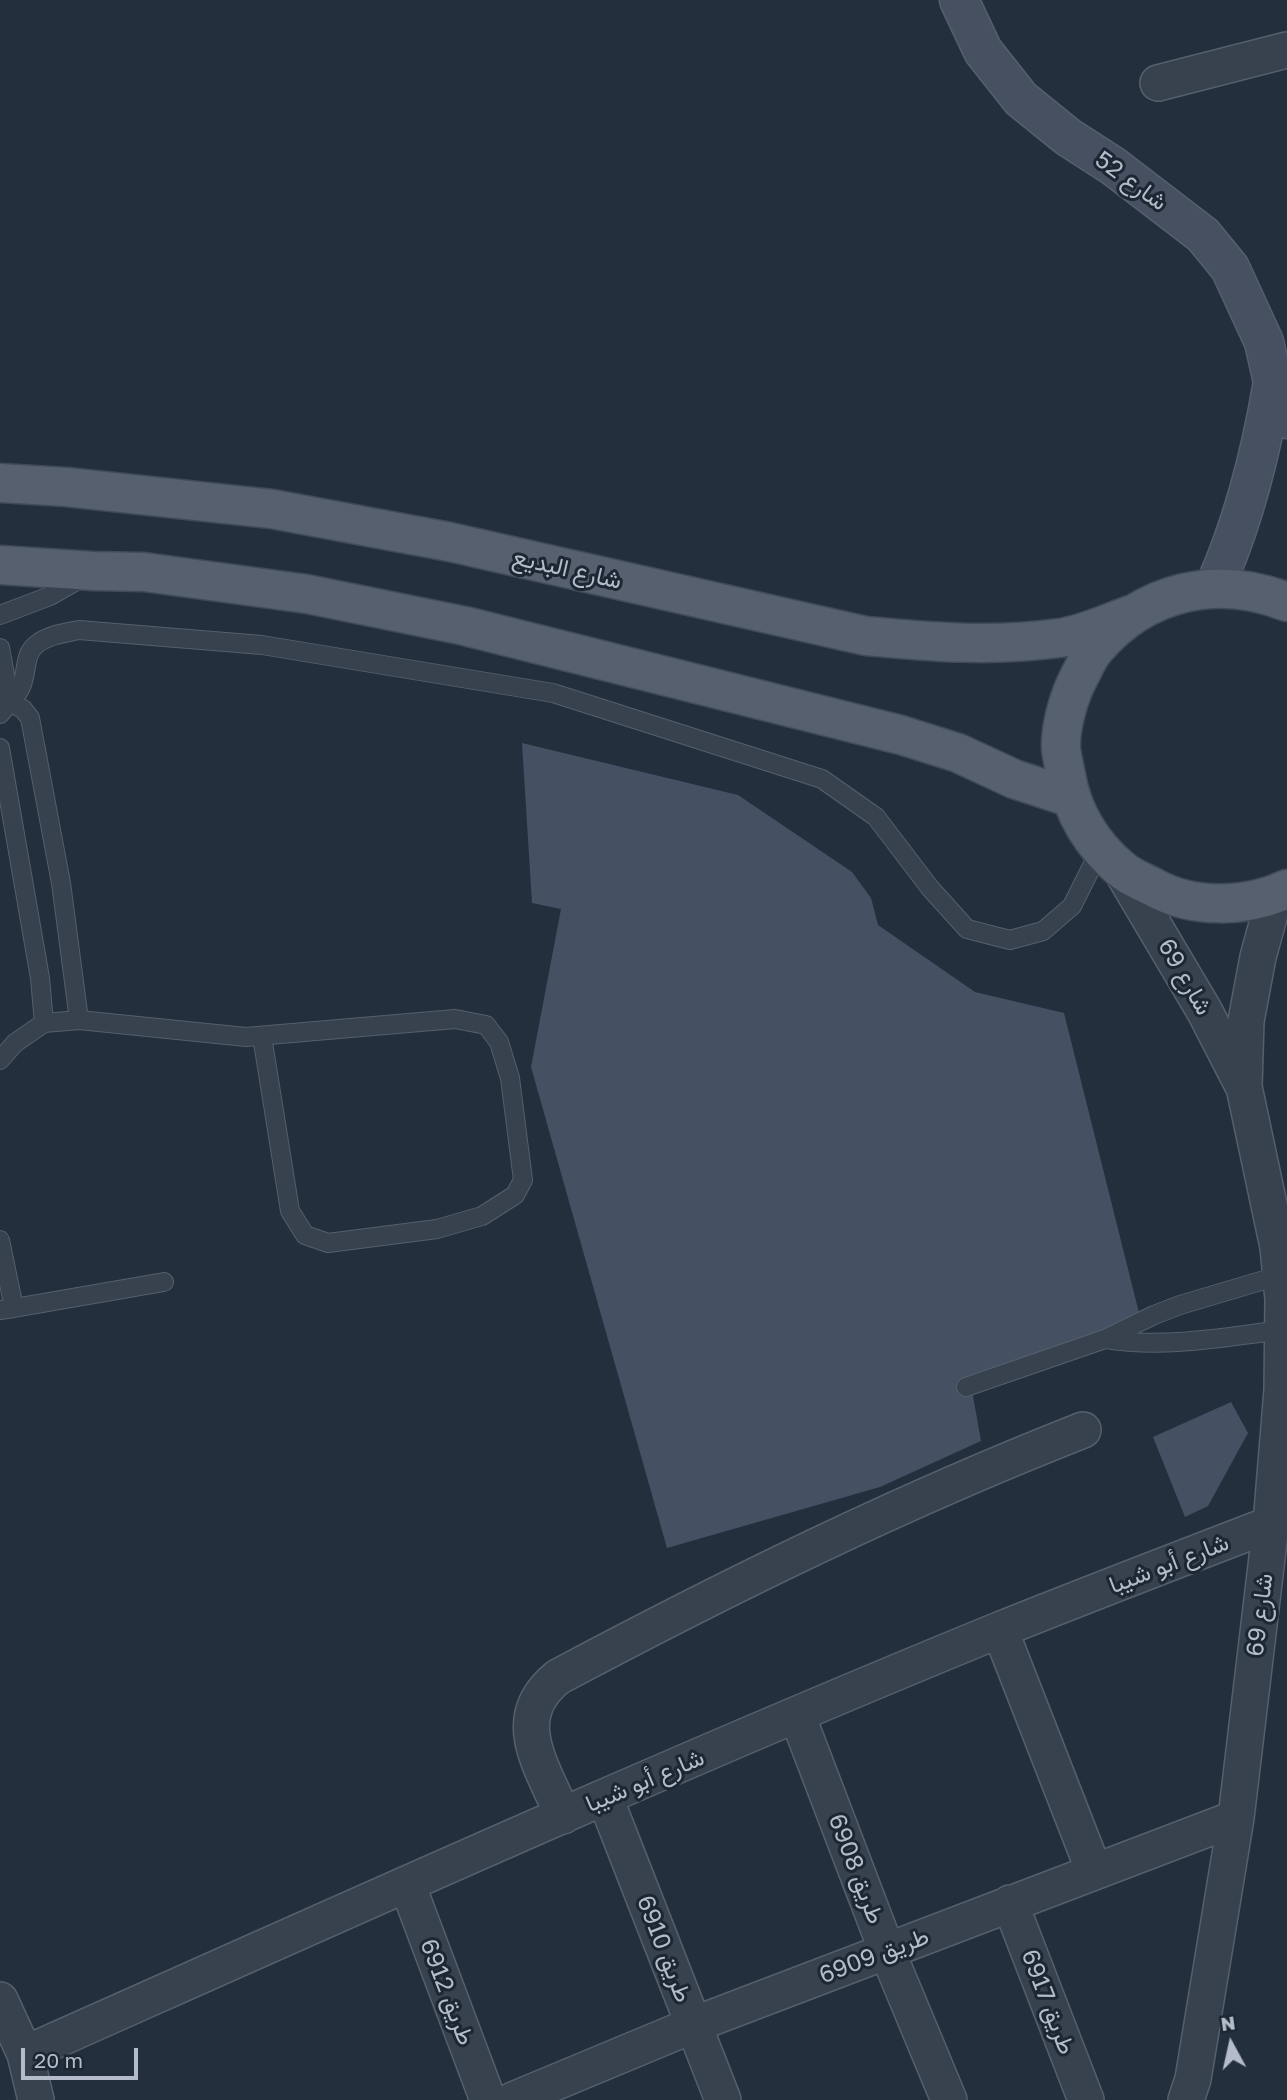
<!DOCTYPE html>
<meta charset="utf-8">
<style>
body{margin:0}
#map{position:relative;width:1287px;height:2100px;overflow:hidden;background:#242f3e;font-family:"Golos Text",sans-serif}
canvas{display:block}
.north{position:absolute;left:1196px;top:2009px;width:70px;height:70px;-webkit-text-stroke:5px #1d2633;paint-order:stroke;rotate:352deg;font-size:19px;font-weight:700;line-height:28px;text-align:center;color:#b4bcc9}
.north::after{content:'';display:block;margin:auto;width:24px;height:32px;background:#b4bcc9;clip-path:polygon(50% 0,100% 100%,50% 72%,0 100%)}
.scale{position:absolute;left:21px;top:2048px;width:117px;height:32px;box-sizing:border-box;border:4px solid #b4bcc9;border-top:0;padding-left:9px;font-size:21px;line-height:24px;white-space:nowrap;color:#b4bcc9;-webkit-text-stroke:5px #1d2633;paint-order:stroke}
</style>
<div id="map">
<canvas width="1287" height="2100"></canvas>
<div class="north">N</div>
<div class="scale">20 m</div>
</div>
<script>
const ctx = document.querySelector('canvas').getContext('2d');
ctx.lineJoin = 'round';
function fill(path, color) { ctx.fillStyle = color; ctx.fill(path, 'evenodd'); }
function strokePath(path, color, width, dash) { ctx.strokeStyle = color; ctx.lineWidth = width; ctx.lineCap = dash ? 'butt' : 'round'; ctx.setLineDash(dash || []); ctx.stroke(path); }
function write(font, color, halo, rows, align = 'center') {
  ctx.font = font + ' "Golos Text",Vazirmatn,sans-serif'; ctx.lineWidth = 6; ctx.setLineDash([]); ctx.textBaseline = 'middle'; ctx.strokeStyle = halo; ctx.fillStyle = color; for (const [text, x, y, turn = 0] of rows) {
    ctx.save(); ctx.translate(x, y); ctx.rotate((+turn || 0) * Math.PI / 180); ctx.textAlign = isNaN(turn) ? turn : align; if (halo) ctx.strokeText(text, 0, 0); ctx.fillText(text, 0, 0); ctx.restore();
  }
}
const building = new Path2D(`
 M 522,743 L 738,795 L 852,872 L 871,898 L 878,925 L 975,992 L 1064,1013 L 1140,1317 L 970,1379 L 981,1441 L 880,1487 L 667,1548 L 531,1067 L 561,909 L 532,903 Z
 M 1231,1402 L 1248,1433 L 1208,1506 L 1185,1517 L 1153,1437 Z`);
const lane = new Path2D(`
 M 0,615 L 50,596 L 83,577
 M 0,648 L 10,702 L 0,714
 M 0,698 L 23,709 L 30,718 L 61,883 L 79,1020
 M 10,702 C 33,681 19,657 37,644 C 48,635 65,633 79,630 L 262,645 L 553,693 L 822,779 L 876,817 L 930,888 L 967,929 L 1010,940 L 1043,931 L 1072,906 L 1101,848
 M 0,748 L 40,978 L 44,1023 L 79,1020 L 246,1037 L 455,1019 L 486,1025 L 499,1042 L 510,1078 L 523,1180 L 515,1195 L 482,1216 L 437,1229 L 328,1243 L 305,1235 L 290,1211 L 262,1036
 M 0,1060 L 15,1043 L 44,1023
 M 0,1240 L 14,1308 L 0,1310
 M 14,1308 L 164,1282
 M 1105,1339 C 1164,1349 1224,1337 1283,1330
 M 966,1387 L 1105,1339 L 1154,1315 L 1180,1305 L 1281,1275`);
const street = new Path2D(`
 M 1158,83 L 1287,50
 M 1121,870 L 1205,1012 L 1242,1084
 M 1000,1630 L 1094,1871
 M 797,1715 L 887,1951 L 949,2100
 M 605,1798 L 723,2100
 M 563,1816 C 543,1767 506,1719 558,1677 C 729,1586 902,1501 1083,1430
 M 407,1884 L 488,2100
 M 1010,1903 L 1086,2100
 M 0,2000 L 25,2054 L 36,2100
 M 25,2054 C 348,1910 671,1764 999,1630 C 1089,1594 1180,1559 1271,1524
 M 513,2100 L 693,2025 L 1236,1818
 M 1186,2100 L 1193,2079 L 1236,1818 L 1271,1524 L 1282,1390 L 1283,1299 L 1278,1247 L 1244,1087 L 1246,1021 L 1258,957 L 1275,895`);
const secondary = new Path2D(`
 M 959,0 L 983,51 L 1021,99 L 1068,137 L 1113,166 L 1203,235 L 1230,268 L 1264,342 L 1273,382 L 1287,419
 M 1214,588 C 1244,522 1261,453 1273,382`);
const primary = new Path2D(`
 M 0,483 L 66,487 L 272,509 L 450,542 L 866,636 C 930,642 995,647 1059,638 C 1083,635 1108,623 1130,615
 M 0,565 L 93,571 L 144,572 L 307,594 L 465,626 L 901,735 L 958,753 L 1014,779 L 1069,797
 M 1287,602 C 1216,574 1144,591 1095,649 C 1088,657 1084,668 1079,677 C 1069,696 1060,727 1061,749 C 1062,757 1064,766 1066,775 C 1072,812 1092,845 1121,869 C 1130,877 1143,882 1153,887 C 1192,909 1247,908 1287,889`);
const streetNames = [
 ["شارع 52",1131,181,36],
 ["شارع البديع",567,569,13],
 ["شارع 69",1185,977,60],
 ["شارع أبو شيبا",1169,1564,-21],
 ["شارع 69",1260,1615,-83],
 ["شارع أبو شيبا",645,1781,-23],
 ["طريق 6908",856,1869,69],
 ["طريق 6910",664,1949,69],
 ["طريق 6909",874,1956,-21],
 ["طريق 6912",447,1992,69],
 ["طريق 6917",1048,2002,69]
];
fill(building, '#455162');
strokePath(lane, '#565f6c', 20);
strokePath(street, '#565f6c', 38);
strokePath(secondary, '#565f6c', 41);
strokePath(primary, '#414a57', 41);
strokePath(lane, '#38414e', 18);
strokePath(street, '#38414e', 35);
strokePath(secondary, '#465061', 38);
strokePath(primary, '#56606e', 38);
write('24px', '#b4bcc9', '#1d2633', streetNames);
</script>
